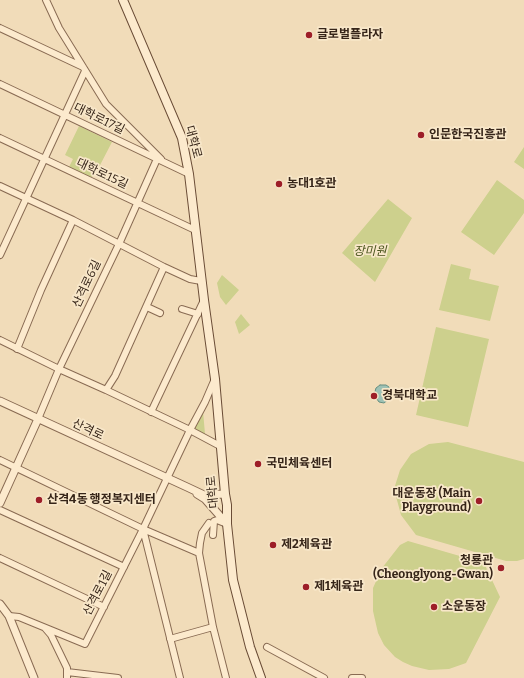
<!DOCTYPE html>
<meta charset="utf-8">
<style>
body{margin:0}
canvas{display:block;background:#f1dcb9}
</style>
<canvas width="524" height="678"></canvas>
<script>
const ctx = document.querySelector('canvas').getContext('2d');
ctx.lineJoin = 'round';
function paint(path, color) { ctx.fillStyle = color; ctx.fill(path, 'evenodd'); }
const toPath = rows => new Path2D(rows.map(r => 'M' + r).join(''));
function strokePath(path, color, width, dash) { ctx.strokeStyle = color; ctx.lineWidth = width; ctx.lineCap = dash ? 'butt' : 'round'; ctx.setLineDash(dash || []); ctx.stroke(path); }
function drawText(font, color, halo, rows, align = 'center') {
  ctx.font = font + ' Bitter,"Noto Sans KR",serif'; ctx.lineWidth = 3.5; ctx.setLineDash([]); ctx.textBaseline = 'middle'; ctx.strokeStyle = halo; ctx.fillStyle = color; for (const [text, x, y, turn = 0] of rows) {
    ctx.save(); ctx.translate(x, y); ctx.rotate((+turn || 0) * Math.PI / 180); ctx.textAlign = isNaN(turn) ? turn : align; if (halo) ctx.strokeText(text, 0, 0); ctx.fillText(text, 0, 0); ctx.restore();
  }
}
paint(toPath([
 [79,126,112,142,97,171,90,179,68,169,73,159,65,155],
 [524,147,524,169,514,162],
 [497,180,524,200,524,213,494,255,461,232],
 [388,199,412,218,375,282,342,253],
 [451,264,471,269,469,279,499,286,490,321,439,310],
 [222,275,239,290,226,305,220,297,217,283],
 [241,314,250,325,239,334,235,322],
 [436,327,489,339,468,427,416,415],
 [203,411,205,434,195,429,194,425],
 [448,442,524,462,524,559,517,561,506,561,416,535,401,515,394,489,400,470,411,454,429,444],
 [408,541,484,563,500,597,466,663,449,669,429,670,412,666,403,662,395,657,384,645,378,633,373,611,373,588,382,568,400,545]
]), '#cdd08d');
const water = toPath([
 [380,385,386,385,389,387,391,391,389,399,384,403,379,402,374,395,376,388,380,385]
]);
paint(water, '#9ec1b4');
strokePath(water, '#668f81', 1);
const minor = toPath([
 [46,0,59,28,106,104,161,159],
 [0,28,83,67],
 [0,84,189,174],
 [0,138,195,230],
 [0,186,73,220,164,267,190,279,201,281],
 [0,255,85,71],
 [147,307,160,313],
 [182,309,198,314],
 [0,340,59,369,106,390,190,430,220,446],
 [17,349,41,290,73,220],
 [106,390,115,376,164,267],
 [151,412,204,300],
 [38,419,59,369,119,244,157,159],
 [0,460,143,529,199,553,213,627,226,678],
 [0,510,124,567],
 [143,529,180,678],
 [213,535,214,521,217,520,227,524],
 [199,553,200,543,202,533,209,523],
 [0,558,104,607],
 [9,616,19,617,85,644,143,529,190,430,205,402,214,381],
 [45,628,51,635,67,668,67,678],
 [170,639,213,627],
 [267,647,324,678],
 [67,672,118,678],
 [352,678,362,678]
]);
const tertiary = toPath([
 [0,401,187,487,204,495,225,494],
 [197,494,205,499,227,524],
 [0,503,38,419],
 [0,604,9,616,34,678]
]);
const secondary = toPath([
 [123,0,182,138,189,174,204,300,215,379,225,494,227,505,227,524,233,580,250,647,261,678]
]);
strokePath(minor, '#896b53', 8);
strokePath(tertiary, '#896b53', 9);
strokePath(secondary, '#6a4c36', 10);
strokePath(minor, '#fceacd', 6);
strokePath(tertiary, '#fceacd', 7);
strokePath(secondary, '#fceacd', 8);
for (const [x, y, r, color] of [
 [309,35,4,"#9d1e28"],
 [421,135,4,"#9d1e28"],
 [279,184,4,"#9d1e28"],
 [374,396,4,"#9d1e28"],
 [258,464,4,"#9d1e28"],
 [39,500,4,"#9d1e28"],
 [479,501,4,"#9d1e28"],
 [273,545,4,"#9d1e28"],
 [501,568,4,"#9d1e28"],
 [306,587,4,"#9d1e28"],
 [434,607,4,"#9d1e28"]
]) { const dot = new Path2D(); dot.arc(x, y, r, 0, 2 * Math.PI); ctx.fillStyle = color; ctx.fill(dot); strokePath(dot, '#f8e7c9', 1.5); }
drawText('bold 12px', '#362519', '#f8e7c9', [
 ["글로벌플라자",317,35],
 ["인문한국진흥관",429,135],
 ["농대1호관",287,184],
 ["경북대학교",382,396],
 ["국민체육센터",266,464],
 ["대운동장 (Main",471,494,"right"],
 ["Playground)",471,508,"right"],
 ["산격4동 행정복지센터",47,500],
 ["제2체육관",281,545],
 ["청룡관",493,561,"right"],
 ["(Cheonglyong-Gwan)",493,575,"right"],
 ["제1체육관",314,587],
 ["소운동장",442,607]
], 'left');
drawText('12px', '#362519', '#f8e7c9', [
 ["대학로17길",99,119,26],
 ["대학로",193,142,75],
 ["대학로15길",102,174,25],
 ["산격로6길",87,284,-65],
 ["산격로",88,430,25],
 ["대학로",213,492,-96],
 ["산격로1길",98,593,-63]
]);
drawText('italic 12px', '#4b551e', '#f8e7c9', [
 ["장미원",370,252]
]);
</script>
